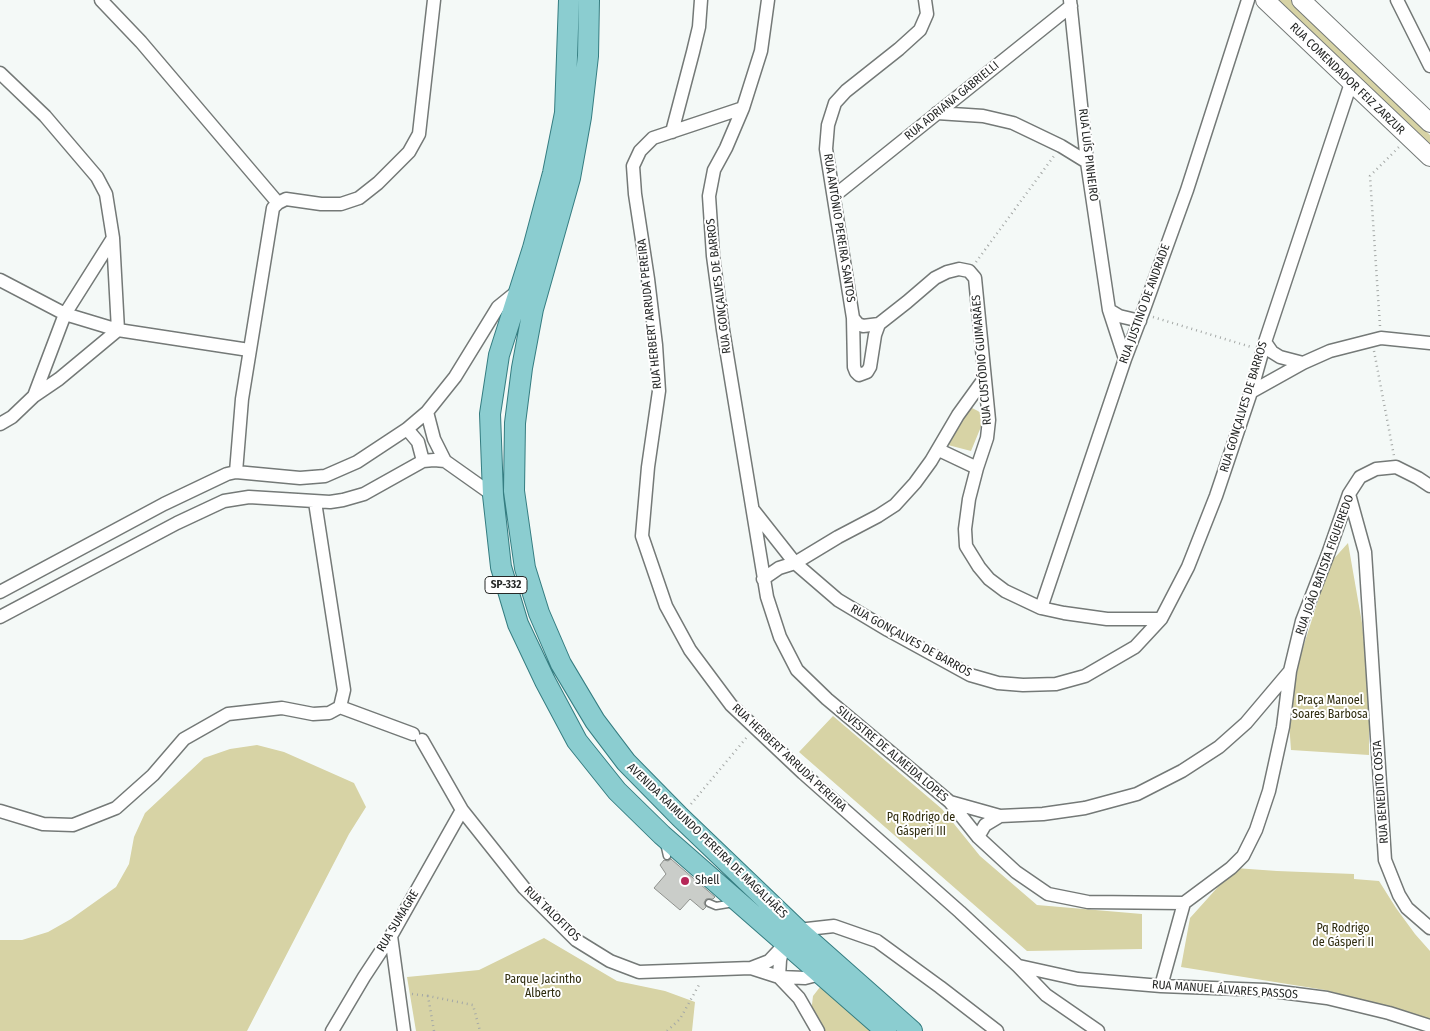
<!DOCTYPE html>
<meta charset="utf-8">
<style>
body{margin:0}
canvas{display:block;background:#f4f9f7}
</style>
<canvas width="1430" height="1031"></canvas>
<script>
const ctx = document.querySelector('canvas').getContext('2d');
ctx.lineJoin = 'round';
function paint(path, color) { ctx.fillStyle = color; ctx.fill(path, 'evenodd'); }
const toPath = rows => new Path2D(rows.map(r => 'M' + r).join(''));
function strokePath(path, color, width, dash) { ctx.strokeStyle = color; ctx.lineWidth = width; ctx.lineCap = dash ? 'butt' : 'round'; ctx.setLineDash(dash || []); ctx.stroke(path); }
function drawText(font, color, halo, rows, align = 'center') {
  ctx.font = font + ' "Fira Sans Condensed",sans-serif'; ctx.lineWidth = 4; ctx.setLineDash([]); ctx.textBaseline = 'middle'; ctx.strokeStyle = halo; ctx.fillStyle = color; for (const [text, x, y, turn = 0] of rows) {
    ctx.save(); ctx.translate(x, y); ctx.rotate((+turn || 0) * Math.PI / 180); ctx.textAlign = isNaN(turn) ? turn : align; if (halo) ctx.strokeText(text, 0, 0); ctx.fillText(text, 0, 0); ctx.restore();
  }
}
paint(toPath([
 [1278,0,1292,0,1430,135,1430,148],
 [968,406,978,411,985,417,971,451,948,445],
 [1348,543,1362,623,1369,692,1369,755,1291,750,1289,722,1299,660,1330,563],
 [833,716,942,809,980,856,1037,905,1142,914,1142,949,1027,951,799,752],
 [257,745,284,752,354,783,366,807,349,834,247,1031,0,1031,0,940,22,940,48,932,71,919,116,887,129,864,134,837,145,813,204,758,230,749],
 [1235,868,1277,871,1354,874,1354,879,1379,881,1396,908,1415,934,1430,951,1430,1021,1423,1017,1325,990,1181,967,1190,918],
 [544,938,617,981,665,991,695,1002,692,1031,416,1031,407,977,479,970],
 [831,979,885,1031,825,1031,811,1013,813,996,820,987]
]), '#d7d3a5');
const building = toPath([
 [671,859,715,897,713,899,706,899,704,903,706,907,703,910,690,899,680,910,654,888,666,874,660,865,664,860,668,861,671,859]
]);
paint(building, '#cacdc9');
strokePath(building, '#8f918d', 1);
const lane = toPath([
 [664,843,667,856],
 [709,903,716,906,734,903]
]);
const street = toPath([
 [101,0,141,42,278,203],
 [768,0,761,51,743,108,726,148,714,170,709,196,713,256,723,330,767,597,780,637,797,670,827,699,950,802,978,837,1016,872,1048,894,1088,902,1184,903,1231,868,1243,856,1256,830,1269,791,1283,727,1290,671,1302,621,1328,554,1349,494,1360,477,1376,469,1396,467,1418,478,1430,486],
 [925,0,927,14,920,30,899,49,846,91,835,103,828,125,826,149,853,318,858,324,863,326,879,324,907,302,935,278,947,272,959,269,969,271,975,278,989,420,987,438,977,468,969,499,965,529,966,546,979,567,989,579,1005,591,1041,608,1064,613,1107,619,1161,619],
 [1070,0,1087,162,1109,310,1125,359],
 [1397,0,1430,66],
 [0,73,45,116,97,177,106,194,113,238,118,330,59,379,34,396],
 [743,108,653,138,640,151,633,166,635,194,648,279,656,345,659,391,648,467,642,536,666,606,690,650,731,705,803,773,960,912,1018,966,1046,995,1098,1031],
 [937,113,983,116,1013,123,1061,146,1087,162],
 [672,132,693,52,699,27,701,0],
 [834,196,1071,6],
 [0,280,65,314,118,330,249,350],
 [1109,310,1119,316,1140,321],
 [853,318,854,367,856,372,859,375,867,372,870,367,875,335,879,324],
 [1265,342,1272,352,1280,357,1303,363],
 [1251,392,1303,363,1330,351,1381,338,1430,343],
 [427,412,434,439,445,461],
 [0,424,12,417,34,396,65,314,113,238],
 [407,429,418,442,423,461],
 [939,450,977,468],
 [236,472,242,399,273,208,278,203,286,199,321,204,341,204,359,198,378,183,409,152,419,134,434,0],
 [1349,494,1365,552,1385,860,1399,895,1407,908,1430,928],
 [754,511,795,563,838,600,888,630,970,675,998,683,1023,685,1056,684,1085,676,1135,647,1161,619,1188,567,1216,496,1251,392,1265,342,1351,83],
 [763,579,779,568,795,563,838,537,878,516,895,505,915,483,931,461,958,415,984,379],
 [0,592,164,504,227,474,236,472,300,478,325,476,357,462,407,429,427,412,455,377,498,307,519,290],
 [1041,608,1125,359,1144,309,1187,190,1248,0],
 [0,617,177,523,224,501,249,497,330,502,343,500,364,494,423,461,434,460,445,461,493,495],
 [340,707,413,734],
 [422,740,462,810,524,888,576,940,610,961,639,972,751,968,769,961,798,930,834,926,877,941,940,987,997,1031],
 [950,802,1000,816,1043,814,1085,808,1137,794,1182,771,1219,747,1246,723,1290,671],
 [0,811,43,824,73,825,116,808,153,775,184,739,228,714,282,708,313,714,329,713,340,707,344,690,315,502],
 [978,837,985,825,1000,816],
 [391,936,404,1031],
 [783,948,780,960,779,977,805,978,820,974],
 [1019,966,1078,979,1161,986,1265,990,1327,998,1389,1013,1430,1026],
 [751,968,779,977,799,998,818,1031],
 [1161,986,1184,903],
 [332,1031,364,977,391,936,462,810]
]);
const secondary = toPath([
 [1265,0,1430,157],
 [1301,0,1430,123]
]);
const primary = toPath([
 [569,0,565,113,553,173,533,248,499,355,490,414,493,495,501,567,518,624,545,681,577,741,617,791,662,835,886,1031],
 [589,0,588,56,581,117,570,178,533,309,522,368,515,423,514,491,525,568,539,613,561,664,595,721,626,762,680,817,798,930,912,1031]
]);
strokePath(lane, '#747977', 9);
strokePath(street, '#747977', 15);
strokePath(secondary, '#747977', 20);
strokePath(primary, '#357d81', 22);
strokePath(toPath([
 [976,262,1054,156],
 [1153,317,1251,347],
 [1380,326,1370,176,1399,147],
 [1374,351,1394,456],
 [691,804,747,737],
 [412,994,428,996],
 [434,1031,428,996,473,1005,480,1031],
 [667,1031,680,1019,700,983]
]), '#a4a8a6', 2.5, [1, 4]);
strokePath(lane, '#fff', 6);
strokePath(street, '#fff', 12);
strokePath(secondary, '#fff', 18);
strokePath(primary, '#8bcdd0', 20);
for (const [x, y, r, color] of [
 [685,881,5,"#b62758"]
]) { const dot = new Path2D(); dot.arc(x, y, r, 0, 2 * Math.PI); ctx.fillStyle = color; ctx.fill(dot); strokePath(dot, '#fff', 2); }
for (const [x, y, w] of [
 [506,585,42]
]) { const box = new Path2D(); box.roundRect(x - w / 2, y - 8.5, w, 17, 4); ctx.fillStyle = '#fff'; ctx.fill(box); strokePath(box, '#262827', 1); }
drawText('bold 11px', '#262827', null, [
 ["SP-332",506,585]
]);
drawText('12px', '#262827', '#fff', [
 ["RUA COMENDADOR FEIZ ZARZUR",1347,79,44],
 ["RUA ADRIANA GABRIELLI",952,101,-39],
 ["RUA LUÍS PINHEIRO",1088,155,83],
 ["RUA ANTÔNIO PEREIRA SANTOS",839,228,81],
 ["RUA GONÇALVES DE BARROS",719,286,-97],
 ["RUA JUSTINO DE ANDRADE",1145,304,-70],
 ["RUA HERBERT ARRUDA PEREIRA",650,314,-96],
 ["RUA CUSTÓDIO GUIMARÃES",982,360,-95],
 ["RUA GONÇALVES DE BARROS",1244,407,-73],
 ["RUA JOÃO BATISTA FIGUEIREDO",1325,565,-70],
 ["RUA GONÇALVES DE BARROS",911,641,29],
 ["SILVESTRE DE ALMEIDA LOPES",892,754,40],
 ["RUA HERBERT ARRUDA PEREIRA",789,758,43],
 ["RUA BENEDITO COSTA",1381,792,-94],
 ["AVENIDA RAIMUNDO PEREIRA DE MAGALHÃES",707,841,44],
 ["RUA TALOFITOS",552,914,44],
 ["RUA SUMAGRE",398,921,-59],
 ["RUA MANUEL ÁLVARES PASSOS",1225,990,4]
]);
drawText('12px', '#2d2a0c', '#fff', [
 ["Praça Manoel",1330,701],
 ["Soares Barbosa",1330,715],
 ["Pq Rodrigo de",921,818],
 ["Gásperi III",921,832],
 ["Pq Rodrigo",1343,929],
 ["de Gásperi II",1343,943],
 ["Parque Jacintho",543,980],
 ["Alberto",543,994]
]);
drawText('12px', '#262827', '#fff', [
 ["Shell",695,881]
], 'left');
</script>
